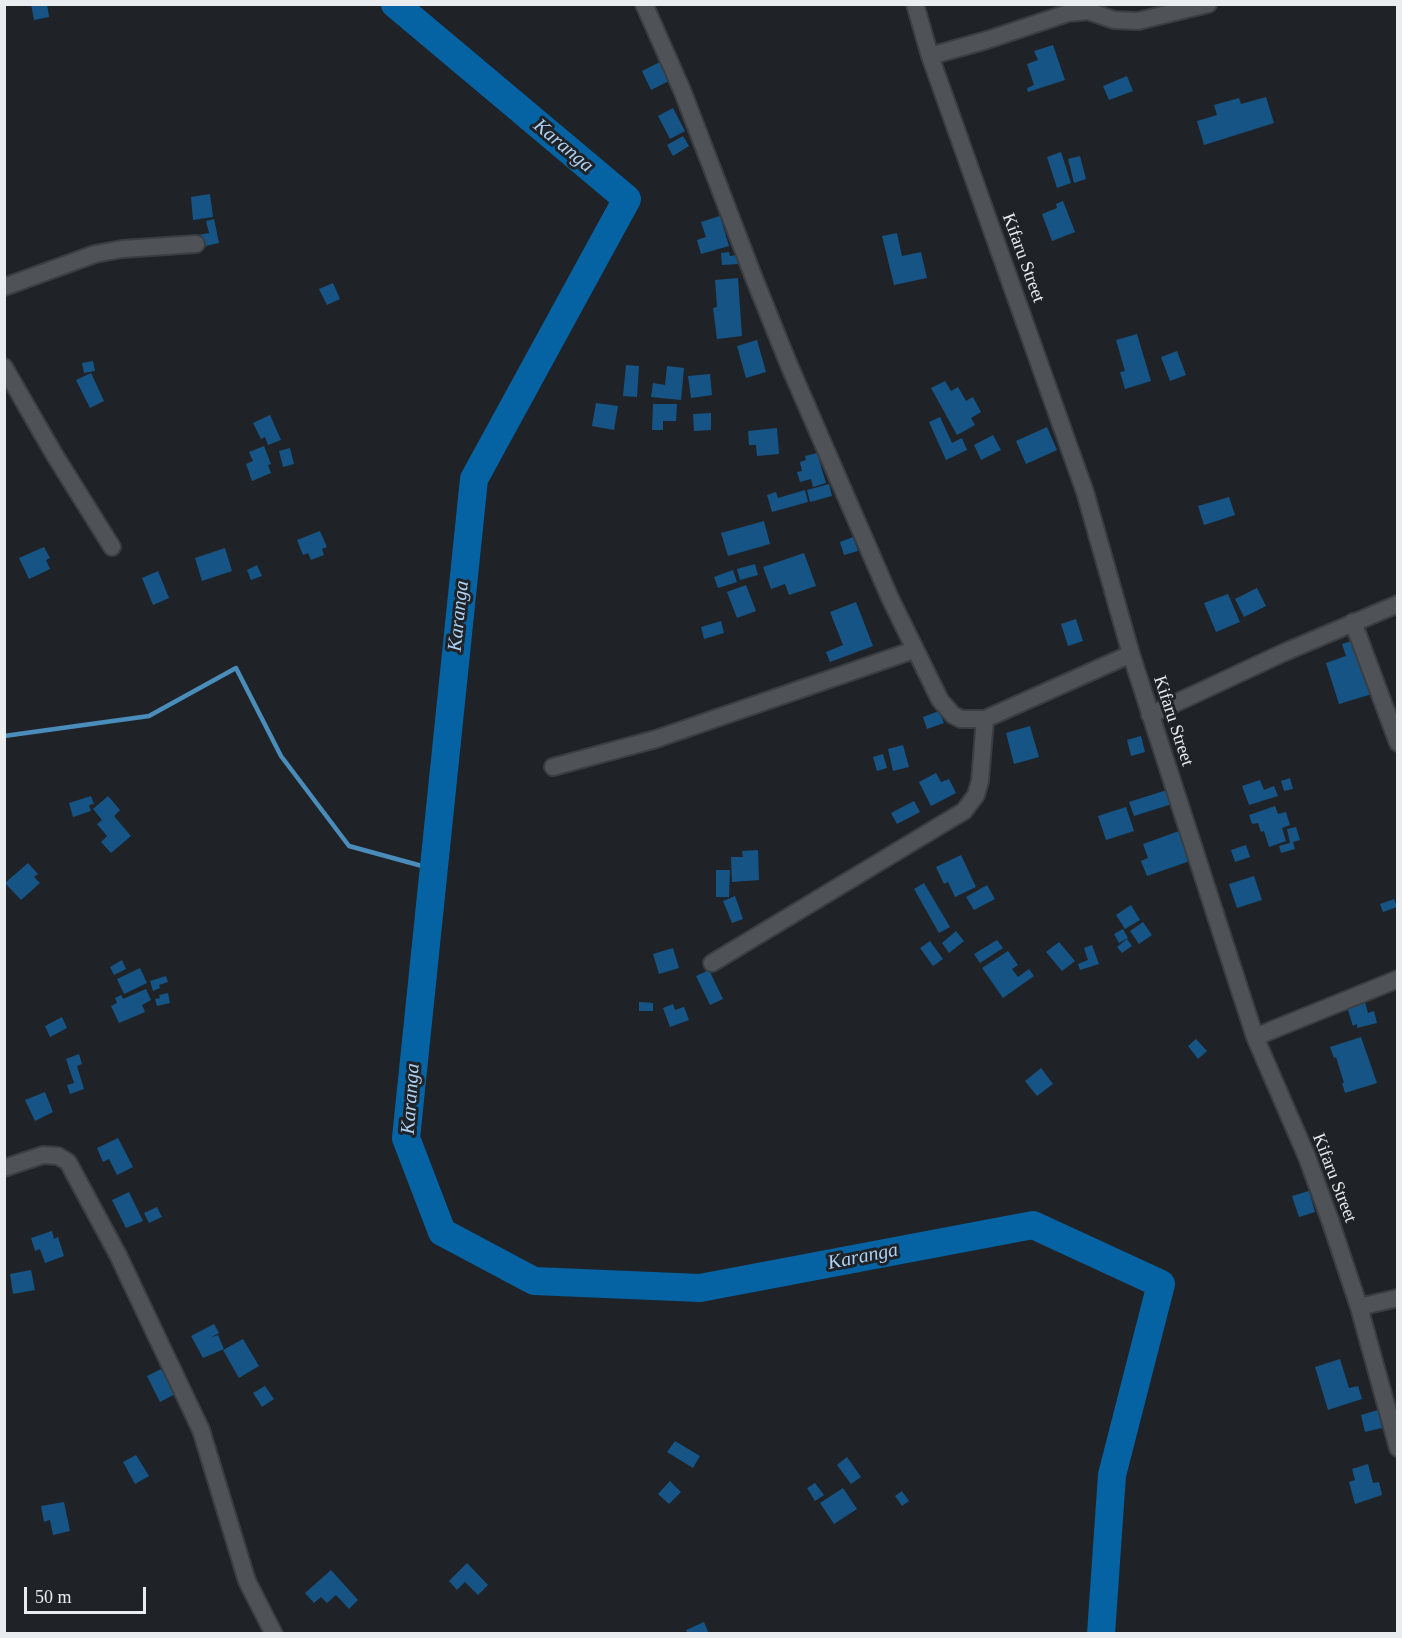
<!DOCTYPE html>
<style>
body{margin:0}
#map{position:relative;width:1402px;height:1638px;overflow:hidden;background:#1f2327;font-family:Georgia,serif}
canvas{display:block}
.frame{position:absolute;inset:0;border:6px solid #eaedef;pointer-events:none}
.scale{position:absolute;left:24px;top:1587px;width:122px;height:27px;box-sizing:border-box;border:3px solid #eaedef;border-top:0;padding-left:8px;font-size:18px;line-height:21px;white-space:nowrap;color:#eaedef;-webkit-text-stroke:4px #1f2327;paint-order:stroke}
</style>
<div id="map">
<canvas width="1402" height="1638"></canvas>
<div class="frame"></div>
<div class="scale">50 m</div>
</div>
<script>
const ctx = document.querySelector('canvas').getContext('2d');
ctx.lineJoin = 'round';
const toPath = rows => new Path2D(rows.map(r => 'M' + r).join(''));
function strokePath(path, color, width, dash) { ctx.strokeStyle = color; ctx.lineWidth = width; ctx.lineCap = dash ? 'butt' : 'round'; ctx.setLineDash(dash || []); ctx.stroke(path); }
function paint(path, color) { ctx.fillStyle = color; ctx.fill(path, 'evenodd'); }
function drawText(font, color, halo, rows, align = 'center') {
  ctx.font = font + ' Georgia,serif'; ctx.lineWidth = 6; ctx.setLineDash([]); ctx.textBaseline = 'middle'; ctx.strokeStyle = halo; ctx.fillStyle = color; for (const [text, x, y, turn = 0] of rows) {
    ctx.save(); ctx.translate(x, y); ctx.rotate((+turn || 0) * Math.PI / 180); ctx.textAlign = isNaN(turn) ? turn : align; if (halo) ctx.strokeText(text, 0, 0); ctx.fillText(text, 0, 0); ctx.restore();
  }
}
strokePath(toPath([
 [4,736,149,716,236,668,281,756,349,846,433,869]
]), '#4a8cba', 4.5);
strokePath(toPath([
 [395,4,627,199,474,479,406,1138,442,1232,534,1281,700,1288,1033,1225,1161,1284,1112,1475,1101,1634]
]), '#0563a3', 28);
paint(toPath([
 [31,4,47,4,49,17,34,20],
 [1053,45,1065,80,1028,92,1027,88,1034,85,1027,64,1038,60,1034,51],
 [664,60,673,79,651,90,642,71],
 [1127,76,1133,91,1109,100,1103,86],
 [1266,97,1274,123,1204,145,1197,121,1217,115,1214,105,1239,98,1241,104],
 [673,108,685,131,670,139,658,116],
 [683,136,689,146,673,156,667,145],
 [1061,152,1071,183,1057,188,1047,157],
 [1080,156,1086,179,1074,183,1068,159],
 [210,194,213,217,193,220,191,197],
 [1063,201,1075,232,1052,241,1042,214,1057,208,1056,204],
 [720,216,729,246,701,254,697,240,706,237,701,222],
 [214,219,219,243,201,247,198,235,209,233,206,221],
 [897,233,902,256,921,252,927,278,894,285,882,236],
 [729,252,730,256,737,255,738,264,722,265,721,253],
 [738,278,742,336,717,339,713,308,717,307,715,280],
 [333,283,340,299,327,305,319,289],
 [1137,334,1151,381,1125,389,1120,372,1125,371,1116,340],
 [757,340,766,372,746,378,737,346],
 [1177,351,1186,375,1170,381,1161,357],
 [93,361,95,371,84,373,82,363],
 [626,365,639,366,637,397,623,396],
 [667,366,684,368,681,400,651,397,653,383,665,385],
 [91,373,104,401,90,408,76,380],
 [710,374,712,395,691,398,688,376],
 [945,381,951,391,958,387,966,401,973,397,981,412,971,418,975,425,957,435,931,388],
 [596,403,618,406,614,430,592,426],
 [653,404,677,404,676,421,663,421,663,430,652,430],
 [711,413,711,430,694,431,693,414],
 [270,415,281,440,268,445,265,437,261,439,253,423],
 [940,417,952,443,962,438,967,450,946,460,929,422],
 [1047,427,1057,450,1026,464,1016,441],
 [777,428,779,454,757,456,756,445,749,445,748,431],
 [993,435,1001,450,981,460,974,445],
 [264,446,271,464,268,465,271,473,252,481,246,464,253,461,249,452],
 [290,448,294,464,283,467,279,451],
 [817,453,826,483,813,487,811,479,800,482,797,472,802,471,800,462,806,460,805,456],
 [829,484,832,496,810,502,807,490],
 [805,490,808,502,772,512,767,495,776,492,778,498],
 [1229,497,1235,515,1204,525,1198,506],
 [764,521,770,544,728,556,721,533],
 [320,531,327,547,322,549,324,555,311,560,308,553,303,555,297,540],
 [853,537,858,551,844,555,840,542],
 [44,547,50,558,46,560,50,569,29,579,19,558],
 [225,548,232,571,202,581,195,558],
 [804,553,816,586,789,595,785,584,771,589,763,567],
 [755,564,758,575,740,580,737,569],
 [257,565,262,576,251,580,247,570],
 [733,570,737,582,718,588,714,577],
 [158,571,169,598,153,605,142,578],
 [746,585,756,611,737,618,727,592],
 [1257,588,1266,606,1244,617,1235,599],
 [1228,594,1240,622,1216,632,1204,603],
 [856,602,873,646,830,662,826,652,843,645,830,612],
 [1076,619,1083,641,1068,646,1061,624],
 [721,621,724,633,704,639,701,627],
 [1355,640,1372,694,1339,704,1326,663,1346,656,1342,644],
 [939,711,944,723,927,729,923,717],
 [1030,726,1039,757,1014,764,1006,733],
 [1141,736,1145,752,1131,756,1127,740],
 [903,745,909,767,893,771,888,749],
 [883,754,887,768,877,771,873,757],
 [936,773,941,782,949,779,956,793,931,806,919,782],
 [1290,778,1293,789,1284,791,1281,781],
 [1260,780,1264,790,1274,786,1278,796,1249,805,1242,786],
 [1167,790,1172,804,1134,816,1129,802],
 [91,796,94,804,89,805,91,811,73,817,69,803],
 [108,796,120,810,114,816,131,836,111,853,101,842,107,836,97,824,102,820,93,809],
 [914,801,920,812,897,824,891,813],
 [1275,806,1278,814,1286,812,1290,825,1282,828,1286,841,1269,847,1264,831,1261,832,1258,823,1252,824,1249,815],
 [1126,807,1134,831,1106,840,1098,816],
 [1296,827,1300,840,1293,842,1295,849,1281,853,1279,846,1290,843,1287,829],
 [1179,831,1190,861,1147,876,1141,861,1148,858,1143,844],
 [1246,845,1250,857,1235,862,1231,850],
 [758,850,759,880,732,882,731,857,743,857,742,851],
 [961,855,976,887,955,897,948,882,944,884,936,867],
 [28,863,38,874,34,877,40,883,21,900,5,883],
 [716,870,730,870,729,897,716,897],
 [1254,876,1262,900,1237,908,1229,884],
 [924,883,950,927,939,933,914,889],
 [987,885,995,899,974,910,966,897],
 [735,896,743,919,732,923,723,901],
 [1394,899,1397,907,1383,912,1380,904],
 [1131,905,1140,920,1125,929,1116,915],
 [1143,922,1152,935,1139,944,1130,931],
 [1123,929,1128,938,1119,943,1114,934],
 [956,931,964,941,949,953,942,943],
 [1127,939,1132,946,1122,953,1117,947],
 [997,940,1003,948,980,963,974,954],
 [930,941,943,959,933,966,920,948],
 [1059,942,1075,961,1062,971,1046,952],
 [1092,945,1099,964,1080,970,1078,964,1088,960,1084,948],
 [673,948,679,968,659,974,653,954],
 [1008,951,1018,965,1012,969,1018,977,1029,969,1034,976,1003,998,982,968],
 [122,960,126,969,114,975,110,967],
 [140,968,147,983,124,994,117,979],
 [709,970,723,999,710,1005,696,976],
 [166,976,168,982,159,985,160,988,153,991,150,981],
 [146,989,151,1000,142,1005,145,1012,119,1023,111,1006,117,1003,115,998,121,995,123,999],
 [168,993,170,1003,157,1006,155,999,160,998,159,995],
 [639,1002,653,1003,653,1011,639,1011],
 [1365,1002,1368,1013,1374,1011,1377,1023,1357,1028,1357,1024,1353,1026,1347,1007],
 [673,1004,675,1010,684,1007,689,1020,670,1027,663,1008],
 [62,1017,67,1028,50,1037,45,1026],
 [1361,1037,1377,1083,1345,1093,1342,1083,1344,1083,1336,1057,1334,1058,1330,1047],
 [1196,1039,1207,1051,1198,1059,1188,1046],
 [79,1054,82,1064,77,1066,84,1089,70,1094,67,1085,74,1083,66,1059],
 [1041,1068,1053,1084,1037,1096,1025,1081],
 [45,1092,53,1112,35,1121,25,1100],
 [118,1138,133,1167,117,1175,109,1159,103,1162,97,1148],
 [1309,1191,1315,1212,1299,1217,1292,1196],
 [129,1192,143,1221,126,1228,112,1200],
 [157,1207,162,1217,149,1223,144,1213],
 [52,1231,54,1239,58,1237,64,1256,45,1263,40,1249,35,1251,31,1238],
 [31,1270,35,1290,13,1294,10,1274],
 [214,1324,219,1333,210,1338,218,1335,224,1349,203,1358,191,1336],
 [243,1339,259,1366,239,1378,223,1350],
 [1340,1359,1349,1388,1358,1386,1362,1399,1328,1410,1315,1367],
 [161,1369,165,1376,172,1373,181,1391,160,1402,147,1376],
 [265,1386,274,1399,262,1407,253,1393],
 [1378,1410,1382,1428,1365,1432,1361,1415],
 [675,1441,700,1456,693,1468,667,1452],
 [136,1455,149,1476,135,1484,123,1462],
 [847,1457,861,1477,851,1484,837,1465],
 [1368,1464,1373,1483,1379,1482,1382,1495,1355,1504,1349,1482,1355,1480,1352,1469],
 [670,1481,681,1492,669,1504,658,1494],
 [815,1483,824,1495,815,1501,807,1488],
 [843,1488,857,1509,834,1524,820,1503],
 [902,1491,909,1501,902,1506,895,1496],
 [64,1502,70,1531,53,1535,50,1520,44,1522,41,1506],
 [467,1563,488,1585,478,1595,465,1582,457,1590,449,1581],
 [331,1570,358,1600,349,1609,336,1595,327,1603,321,1597,314,1603,305,1593],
 [704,1622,709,1634,688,1634,686,1630]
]), '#165485');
const minor = toPath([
 [644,4,682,90,754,278,789,365,890,598,940,700,953,715,961,719,985,719,1131,654],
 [915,4,930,56,1085,492,1131,654,1255,1037,1307,1157,1330,1220,1359,1307,1398,1448],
 [930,56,987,40,1068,13,1088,11,1114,20,1138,21,1208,4],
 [4,287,95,254,122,249,196,244],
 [4,367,54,454,112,547],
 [1353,622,1398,743],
 [1150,715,1285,652,1398,604],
 [553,767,656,739,914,650],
 [712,963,964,811,976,795,980,781,985,719],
 [1255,1037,1398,979],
 [4,1168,43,1155,58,1156,68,1162,118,1255,201,1430,247,1581,274,1634],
 [1359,1307,1398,1298]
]);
strokePath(minor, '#3a3e41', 20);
strokePath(minor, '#4f5358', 16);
drawText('18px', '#eaedef', '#1f2327', [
 ["Kifaru Street",1023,258,70],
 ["Kifaru Street",1173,721,72],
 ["Kifaru Street",1334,1178,69]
]);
drawText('italic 20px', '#aed2f5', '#1f2327', [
 ["Karanga",563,146,40],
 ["Karanga",459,616,-84],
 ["Karanga",411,1099,-86],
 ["Karanga",863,1257,-11]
]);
</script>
